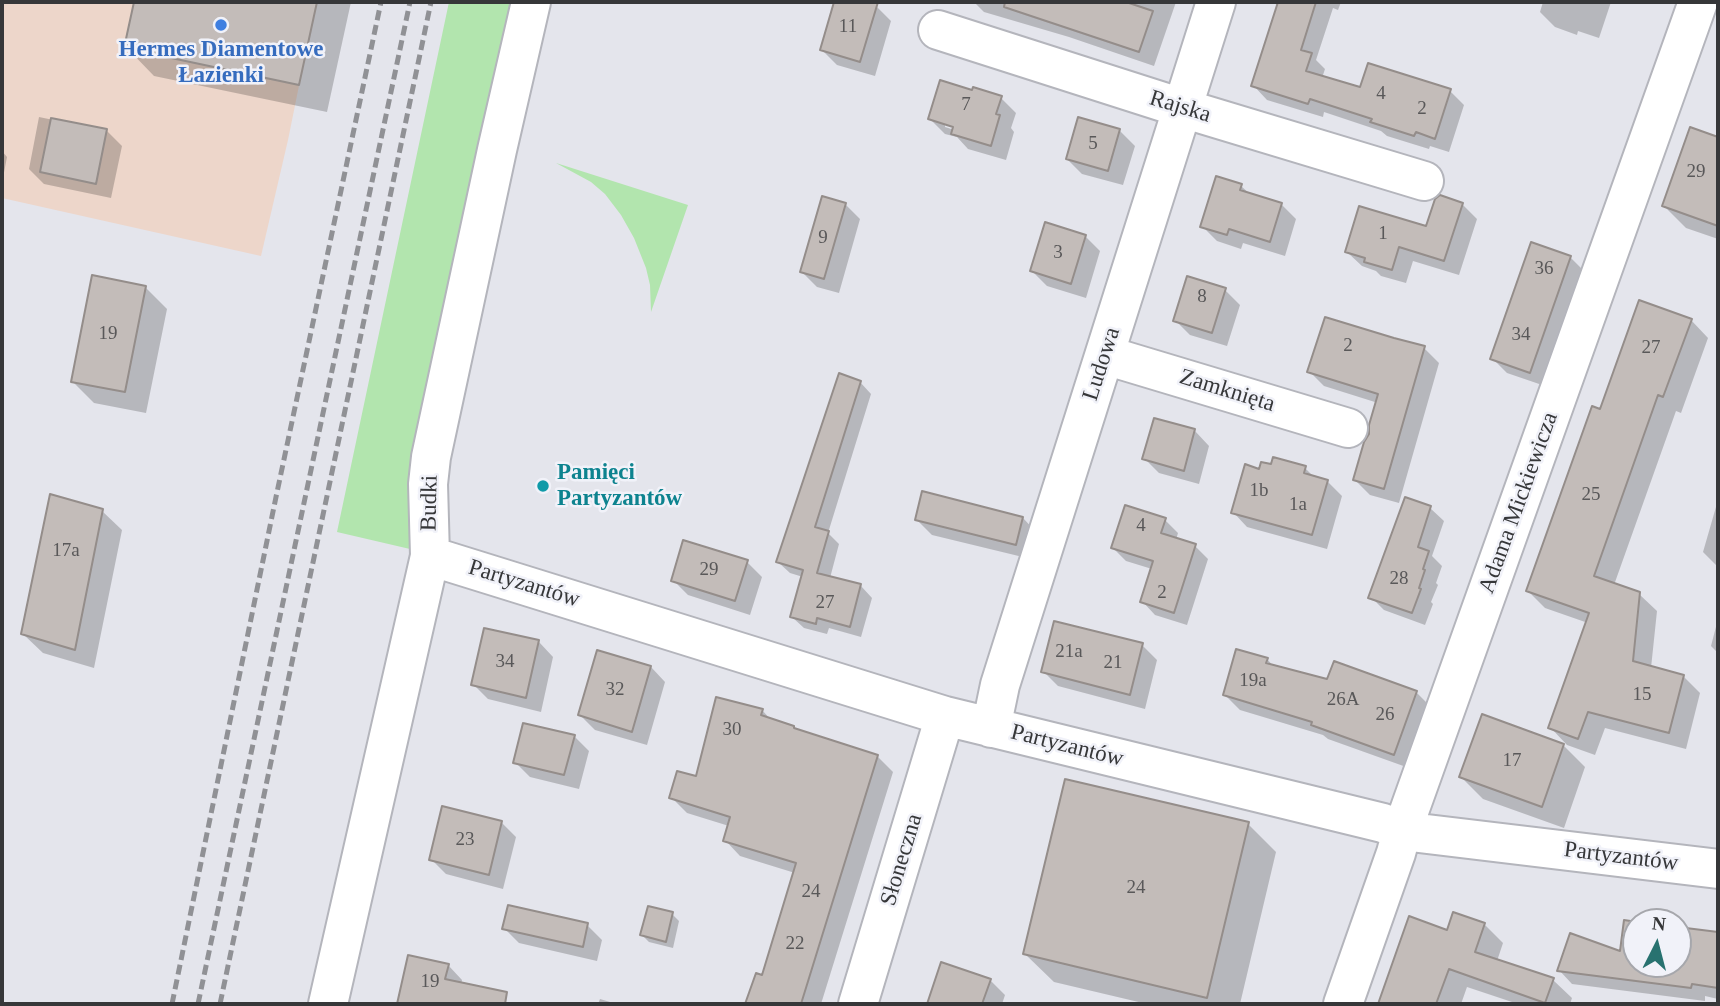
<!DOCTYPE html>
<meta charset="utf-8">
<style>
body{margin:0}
#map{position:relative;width:1720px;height:1006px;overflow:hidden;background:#e4e5ec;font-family:Georgia,serif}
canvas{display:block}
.frame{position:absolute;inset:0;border:4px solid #363739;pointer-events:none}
.north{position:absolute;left:1622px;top:908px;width:70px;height:70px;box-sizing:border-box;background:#f1f2f9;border:2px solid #a6a7ac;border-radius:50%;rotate:6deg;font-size:19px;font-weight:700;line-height:28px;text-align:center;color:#363739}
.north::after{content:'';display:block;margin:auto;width:24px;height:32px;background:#287270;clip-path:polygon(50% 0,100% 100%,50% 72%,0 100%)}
</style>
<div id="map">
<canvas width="1720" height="1006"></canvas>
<div class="frame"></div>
<div class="north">N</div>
</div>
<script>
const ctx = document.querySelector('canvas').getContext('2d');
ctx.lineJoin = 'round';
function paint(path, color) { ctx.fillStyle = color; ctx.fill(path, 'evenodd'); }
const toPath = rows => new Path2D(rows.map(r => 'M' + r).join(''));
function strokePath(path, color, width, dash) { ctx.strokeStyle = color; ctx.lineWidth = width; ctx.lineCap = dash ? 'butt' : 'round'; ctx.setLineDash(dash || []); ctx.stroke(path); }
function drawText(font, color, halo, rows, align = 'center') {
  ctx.font = font + ' Georgia,serif'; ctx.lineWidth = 5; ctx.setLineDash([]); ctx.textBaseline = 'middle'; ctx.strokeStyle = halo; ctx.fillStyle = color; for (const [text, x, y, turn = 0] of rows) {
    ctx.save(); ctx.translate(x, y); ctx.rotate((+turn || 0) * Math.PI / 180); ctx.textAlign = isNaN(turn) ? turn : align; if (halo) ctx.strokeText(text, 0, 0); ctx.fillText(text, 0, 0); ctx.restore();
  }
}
paint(toPath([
 [2,2,316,2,288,140,261,256,2,198]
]), '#edd6ca');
paint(toPath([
 [449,2,514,2,416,445,410,549,337,532],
 [556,163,688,205,651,312,650,285,646,268,634,238,621,215,605,194,591,182]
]), '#b2e5ae');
paint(toPath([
 [136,2,351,2,327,112,154,76,126,47],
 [836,2,862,2,876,6,891,21,875,76,837,65,822,50],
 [974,2,1176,2,1154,66,1069,37,984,12],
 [1273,2,1341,2,1338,10,1333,8,1316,60,1325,69,1322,78,1361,89,1450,91,1464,105,1449,152,1430,146,1429,149,1387,136,1381,131,1324,112,1323,117,1267,100,1253,85,1278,6],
 [1543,2,1611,2,1599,38,1578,31,1577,35,1555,27,1540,12],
 [973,92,1001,98,1016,113,1011,128,1014,132,1006,160,968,149,957,137,945,134,930,119],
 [945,123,962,128,961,132,945,127],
 [39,117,107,131,122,146,111,198,44,184,29,169],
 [1079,119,1120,131,1135,146,1123,185,1082,174,1067,159],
 [1691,129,1718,139,1718,239,1686,228,1664,206],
 [2,151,7,157,2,183],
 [1241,186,1251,195,1281,204,1296,219,1285,256,1243,243,1241,249,1217,241,1202,226],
 [845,204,860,219,839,293,817,287,802,272],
 [1462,204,1477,219,1459,275,1413,261,1406,283,1381,276,1376,271,1362,266,1347,252,1427,228],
 [1085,236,1100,251,1086,298,1047,286,1032,271],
 [1570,257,1585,272,1545,386,1507,373,1492,358],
 [145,287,167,309,146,413,94,403,72,381],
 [1225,290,1240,305,1227,346,1190,335,1175,320],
 [1691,320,1708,338,1681,413,1676,411,1614,585,1639,594,1657,611,1651,668,1683,676,1700,693,1686,749,1605,728,1595,755,1567,745,1550,727,1588,623,1545,608,1528,591,1601,411],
 [1424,348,1439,363,1399,503,1370,495,1355,480,1371,434,1378,403,1324,386,1309,371],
 [860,382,871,394,828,533,839,544,830,578,861,586,872,598,861,637,829,628,827,634,804,628,792,617,803,577,790,573,778,562],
 [1195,431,1209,446,1199,484,1159,473,1144,458],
 [1305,468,1315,478,1327,481,1342,496,1327,549,1247,527,1233,512,1261,471],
 [1718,500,1718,567,1703,552],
 [1430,508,1444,521,1432,556,1442,566,1436,583,1438,585,1431,602,1433,604,1425,625,1384,610,1371,597],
 [102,511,122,530,94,668,43,653,23,634],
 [1023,518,1037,533,1031,559,932,535,917,520],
 [1165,520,1178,533,1176,540,1195,546,1208,559,1187,625,1155,615,1142,601,1152,569,1126,561,1113,548],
 [747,562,762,577,750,615,688,595,673,580],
 [1718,619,1718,653,1711,646],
 [539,642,553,657,541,712,488,699,473,684],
 [1142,645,1157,660,1145,709,1058,686,1043,671],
 [1267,659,1274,667,1328,681,1416,692,1431,707,1409,768,1328,739,1323,735,1240,710,1225,695],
 [651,667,665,682,647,745,595,730,580,715],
 [762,710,772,721,793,727,797,731,877,756,893,772,821,1004,747,1004,757,976,763,978,795,873,740,856,725,840,729,826,687,813,671,797,697,778],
 [574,736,589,751,579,789,530,777,515,762],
 [1563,745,1585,767,1564,828,1483,799,1461,777],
 [501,822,516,837,503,889,446,874,431,859],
 [1248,824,1276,852,1240,1004,1147,1004,1054,982,1025,954],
 [672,914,679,921,673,948,649,942,642,935],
 [1410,919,1448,932,1484,924,1503,943,1497,961,1553,980,1572,998,1570,1004,1518,1004,1467,987,1461,1004,1380,1004],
 [1636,924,1636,964,1678,964,1678,929,1718,934,1718,999,1705,996,1705,1001,1572,984,1559,970,1622,953],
 [587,925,602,940,597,961,519,943,504,928],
 [410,957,448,965,462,980,461,985,484,1001,484,1004,398,1004],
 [942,965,990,980,1005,995,1002,1004,929,1004],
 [600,999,617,1004,598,1004]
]), '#0003');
const building = toPath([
 [134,2,317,2,299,85,124,48,134,2],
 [834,2,878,2,860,62,820,50,834,2],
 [1005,2,1126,2,1153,11,1139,52,1004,7,1005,2],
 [1278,2,1316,2,1301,50,1312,53,1306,71,1360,87,1368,63,1451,89,1435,139,1416,132,1414,136,1370,122,1372,119,1310,99,1308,104,1251,86,1278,2],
 [940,80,972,90,973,87,1002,96,996,114,1000,115,991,146,951,134,953,127,928,119,940,80],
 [1078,117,1120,129,1108,171,1066,159,1078,117],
 [51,118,107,129,96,184,40,172,51,118],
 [1690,127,1718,137,1718,226,1662,206,1690,127],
 [1216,176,1242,184,1240,190,1282,203,1270,242,1229,229,1227,235,1200,227,1216,176],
 [1440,195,1463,203,1444,261,1399,247,1392,270,1364,262,1365,258,1345,252,1359,206,1426,226,1435,199,1440,195],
 [822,196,846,203,824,279,800,272,822,196],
 [1045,222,1086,235,1071,284,1030,271,1045,222],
 [1531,242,1571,256,1530,373,1490,359,1531,242],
 [92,275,146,286,125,392,71,382,92,275],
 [1187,276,1226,288,1212,333,1173,321,1187,276],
 [1639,300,1692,319,1663,397,1658,395,1594,576,1640,592,1633,661,1684,675,1669,733,1588,712,1578,739,1548,728,1589,613,1526,591,1592,406,1600,409,1639,300],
 [1325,317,1394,338,1425,346,1384,489,1353,480,1364,442,1369,434,1369,425,1378,394,1307,372,1325,317],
 [839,373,861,381,815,527,829,531,817,573,861,584,850,627,817,618,816,624,790,617,803,570,776,562,839,373],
 [1154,418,1195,429,1184,471,1142,459,1154,418],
 [1273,457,1306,466,1304,473,1328,480,1312,535,1231,513,1245,464,1259,469,1261,462,1271,464,1273,457],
 [922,491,1023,517,1016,545,915,520,922,491],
 [50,494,103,509,75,650,21,634,50,494],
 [1405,497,1431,506,1418,547,1429,551,1423,569,1425,570,1419,588,1421,589,1412,613,1368,598,1405,497],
 [1125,505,1166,518,1161,533,1196,544,1174,613,1140,602,1153,561,1111,548,1125,505],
 [683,540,748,560,735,601,671,581,683,540],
 [1054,621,1143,643,1130,695,1041,672,1054,621],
 [484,628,539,640,526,698,471,685,484,628],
 [1236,649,1268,658,1266,663,1327,679,1334,661,1417,691,1394,755,1311,725,1312,722,1223,695,1236,649],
 [597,650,651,666,632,732,578,715,597,650],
 [716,697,763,709,761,715,794,726,794,728,878,755,801,1004,745,1004,756,973,762,975,796,863,723,841,730,817,669,798,677,771,696,776,716,697],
 [1482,714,1564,744,1542,807,1459,777,1482,714],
 [523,723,575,735,564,775,513,763,523,723],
 [1065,779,1249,822,1207,998,1023,954,1065,779],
 [442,806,502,821,489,875,429,860,442,806],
 [508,905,588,923,583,947,502,929,508,905],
 [648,906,673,912,666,942,640,935,648,906],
 [1453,912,1485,923,1475,952,1554,978,1545,1003,1449,969,1436,1004,1378,1004,1409,916,1447,930,1453,912],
 [1624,920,1637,922,1636,922,1636,964,1678,964,1678,927,1718,932,1718,988,1692,984,1691,988,1557,971,1570,933,1620,951,1624,920],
 [408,955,449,964,445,979,507,992,505,1004,397,1004,408,955],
 [941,962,991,979,982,1004,927,1004,941,962]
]);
paint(building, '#c3bcb9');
strokePath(building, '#948d8a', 2);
const street = toPath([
 [938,30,1182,108,1424,181],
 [1105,355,1348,428],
 [430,556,945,716,1383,823,1402,831,1718,869],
 [991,728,1000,685,1216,2],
 [328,1004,430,556,428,484,431,457,497,150,531,2],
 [858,1004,945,716],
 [1343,1004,1396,853,1402,831,1698,2]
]);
strokePath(street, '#b4b5bc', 42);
strokePath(street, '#fff', 38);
strokePath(toPath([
 [172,1004,276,497,381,2],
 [198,1004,410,2],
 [220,1004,431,2]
]), '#909195', 5, [10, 5]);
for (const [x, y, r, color] of [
 [221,25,7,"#3f7fe0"],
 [543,486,7,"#0f9aa8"]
]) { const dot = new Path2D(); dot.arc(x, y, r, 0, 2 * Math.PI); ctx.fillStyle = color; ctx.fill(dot); strokePath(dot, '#f1f2f9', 2.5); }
drawText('19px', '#595859', null, [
 ["11",848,27],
 ["4",1381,94],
 ["7",966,105],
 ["2",1422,109],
 ["5",1093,144],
 ["29",1696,172],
 ["1",1383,234],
 ["9",823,238],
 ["3",1058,253],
 ["36",1544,269],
 ["8",1202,297],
 ["19",108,334],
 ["34",1521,335],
 ["2",1348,346],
 ["27",1651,348],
 ["1b",1259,491],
 ["25",1591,495],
 ["1a",1298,505],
 ["4",1141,526],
 ["17a",66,551],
 ["29",709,570],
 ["28",1399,579],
 ["2",1162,593],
 ["27",825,603],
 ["21a",1069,652],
 ["34",505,662],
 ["21",1113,663],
 ["19a",1253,681],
 ["32",615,690],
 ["15",1642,695],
 ["26A",1343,700],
 ["26",1385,715],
 ["30",732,730],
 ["17",1512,761],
 ["23",465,840],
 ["24",1136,888],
 ["24",811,892],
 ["22",795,944],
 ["19",430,982]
]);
drawText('bold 23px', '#366cbe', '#f1f2f9', [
 ["Hermes Diamentowe",221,50],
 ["Łazienki",221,76]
]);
drawText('23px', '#363739', '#f1f2f9', [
 ["Rajska",1180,107,17],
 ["Ludowa",1102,364,-72],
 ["Zamknięta",1227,391,17],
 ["Budki",430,503,-89],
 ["Adama Mickiewicza",1519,503,-70],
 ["Partyzantów",524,584,17],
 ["Partyzantów",1067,746,14],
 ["Partyzantów",1621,857,7],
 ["Słoneczna",902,860,-73]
]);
drawText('bold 23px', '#0d838f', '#f1f2f9', [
 ["Pamięci",557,473],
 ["Partyzantów",557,499]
], 'left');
</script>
